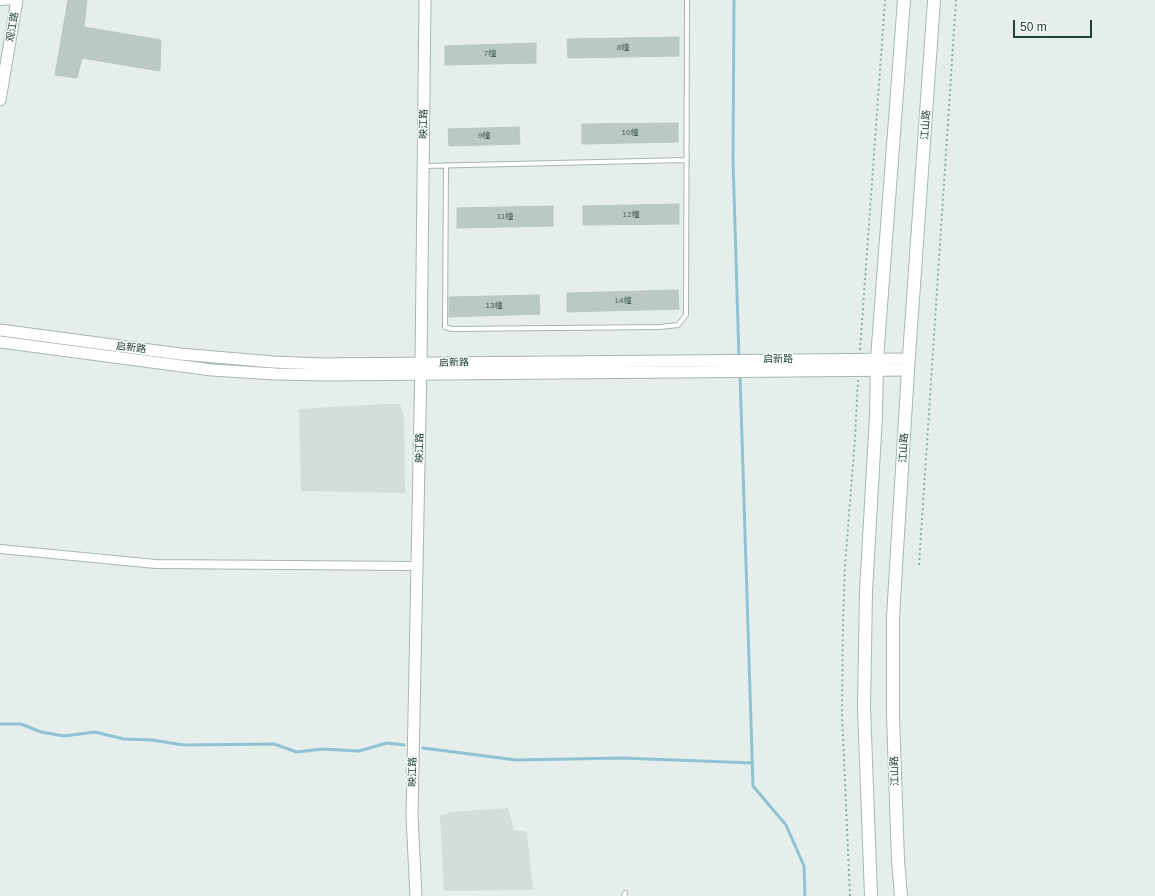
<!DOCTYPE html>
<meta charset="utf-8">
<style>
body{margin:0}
#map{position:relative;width:1155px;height:896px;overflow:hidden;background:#e5eeeb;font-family:Arial,sans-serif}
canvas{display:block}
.scale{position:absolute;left:1013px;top:20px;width:79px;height:18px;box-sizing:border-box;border:2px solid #24403b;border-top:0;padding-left:5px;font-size:12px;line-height:14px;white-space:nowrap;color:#24403b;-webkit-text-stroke:3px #f6faf9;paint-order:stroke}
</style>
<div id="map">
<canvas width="1155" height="896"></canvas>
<div class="scale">50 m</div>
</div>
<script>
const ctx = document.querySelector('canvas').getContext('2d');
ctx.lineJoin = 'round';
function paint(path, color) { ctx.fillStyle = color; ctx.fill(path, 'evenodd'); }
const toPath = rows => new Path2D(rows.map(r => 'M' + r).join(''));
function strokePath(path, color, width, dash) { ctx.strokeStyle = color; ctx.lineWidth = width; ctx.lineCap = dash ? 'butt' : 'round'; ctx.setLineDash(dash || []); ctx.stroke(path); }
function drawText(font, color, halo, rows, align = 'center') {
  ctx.font = font + ' Arial,"Noto Sans SC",sans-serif'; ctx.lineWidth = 3; ctx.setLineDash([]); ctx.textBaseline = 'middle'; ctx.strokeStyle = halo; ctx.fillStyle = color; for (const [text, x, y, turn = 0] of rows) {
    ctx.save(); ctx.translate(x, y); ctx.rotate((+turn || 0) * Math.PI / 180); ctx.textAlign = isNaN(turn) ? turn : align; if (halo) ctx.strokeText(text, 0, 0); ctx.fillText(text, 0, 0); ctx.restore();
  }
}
paint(toPath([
 [384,404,400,404,404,417,405,493,301,491,299,409],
 [508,808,514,830,527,832,533,890,444,891,440,816,450,812]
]), '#d3deda');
strokePath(toPath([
 [734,0,733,160,739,358],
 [740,374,753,786,786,825,804,866,805,896],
 [0,724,21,724,41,732,64,736,95,732,124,739,152,740,184,745,274,744,297,752,323,749,359,751,387,743,404,745],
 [423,748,516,760,622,758,753,763]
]), '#8fc2d2', 3);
const building = toPath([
 [68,0,87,0,84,27,161,40,160,71,82,58,77,78,55,75,68,0],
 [679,37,679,56,568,58,567,39,679,37],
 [536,43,536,63,445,65,445,46,536,43],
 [678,123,678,142,582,144,582,124,678,123],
 [519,127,520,144,449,146,448,129,519,127],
 [679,204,679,224,583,225,583,206,679,204],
 [553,206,553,226,457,228,457,208,553,206],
 [678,290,679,309,567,312,567,293,678,290],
 [539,295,540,314,449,317,449,297,539,295]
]);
paint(building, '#bac9c4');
strokePath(building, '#b8c8c2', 1);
const service = toPath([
 [446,165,445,327,452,329,660,327,678,325,686,315,687,0],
 [423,166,687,160],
 [624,896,625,893]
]);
const minor = toPath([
 [0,1,17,0],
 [0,549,156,564,417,566]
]);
const tertiary = toPath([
 [0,100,17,0],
 [0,330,180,354,273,362,320,364,909,359],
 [0,342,212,370,276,374,326,375,908,370],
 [416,896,412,816,421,363,425,0]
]);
const secondary = toPath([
 [871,896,864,707,866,592,876,415,877,359,904,0],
 [901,896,898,860,893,716,893,617,908,370,934,0]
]);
strokePath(service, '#a7b6b3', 6);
strokePath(minor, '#a7b6b3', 10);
strokePath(tertiary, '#a7b6b3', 13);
strokePath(secondary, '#a4bab4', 14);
strokePath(toPath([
 [860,350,885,0],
 [919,565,956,0],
 [850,896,842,714,843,620,845,566,855,438,858,380]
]), '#86b1a7', 2, [2, 3]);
strokePath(service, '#fff', 4);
strokePath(minor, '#fff', 8);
strokePath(tertiary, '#fff', 11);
strokePath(secondary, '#fff', 12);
drawText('8px', '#4a625d', null, [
 ["8幢",623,48],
 ["7幢",490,54],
 ["10幢",630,133],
 ["9幢",484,136],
 ["12幢",631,215],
 ["11幢",505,217],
 ["14幢",623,301],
 ["13幢",494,306]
]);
drawText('10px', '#24403b', '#f6faf9', [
 ["观江路",13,27,-80],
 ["映江路",424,124,-89],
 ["江山路",926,125,-86],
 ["启新路",131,348,7],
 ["启新路",778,359],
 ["启新路",454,363,-1],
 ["映江路",420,448,-89],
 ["江山路",904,448,-87],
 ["江山路",895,771,-92],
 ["映江路",413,772,-89]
]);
</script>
